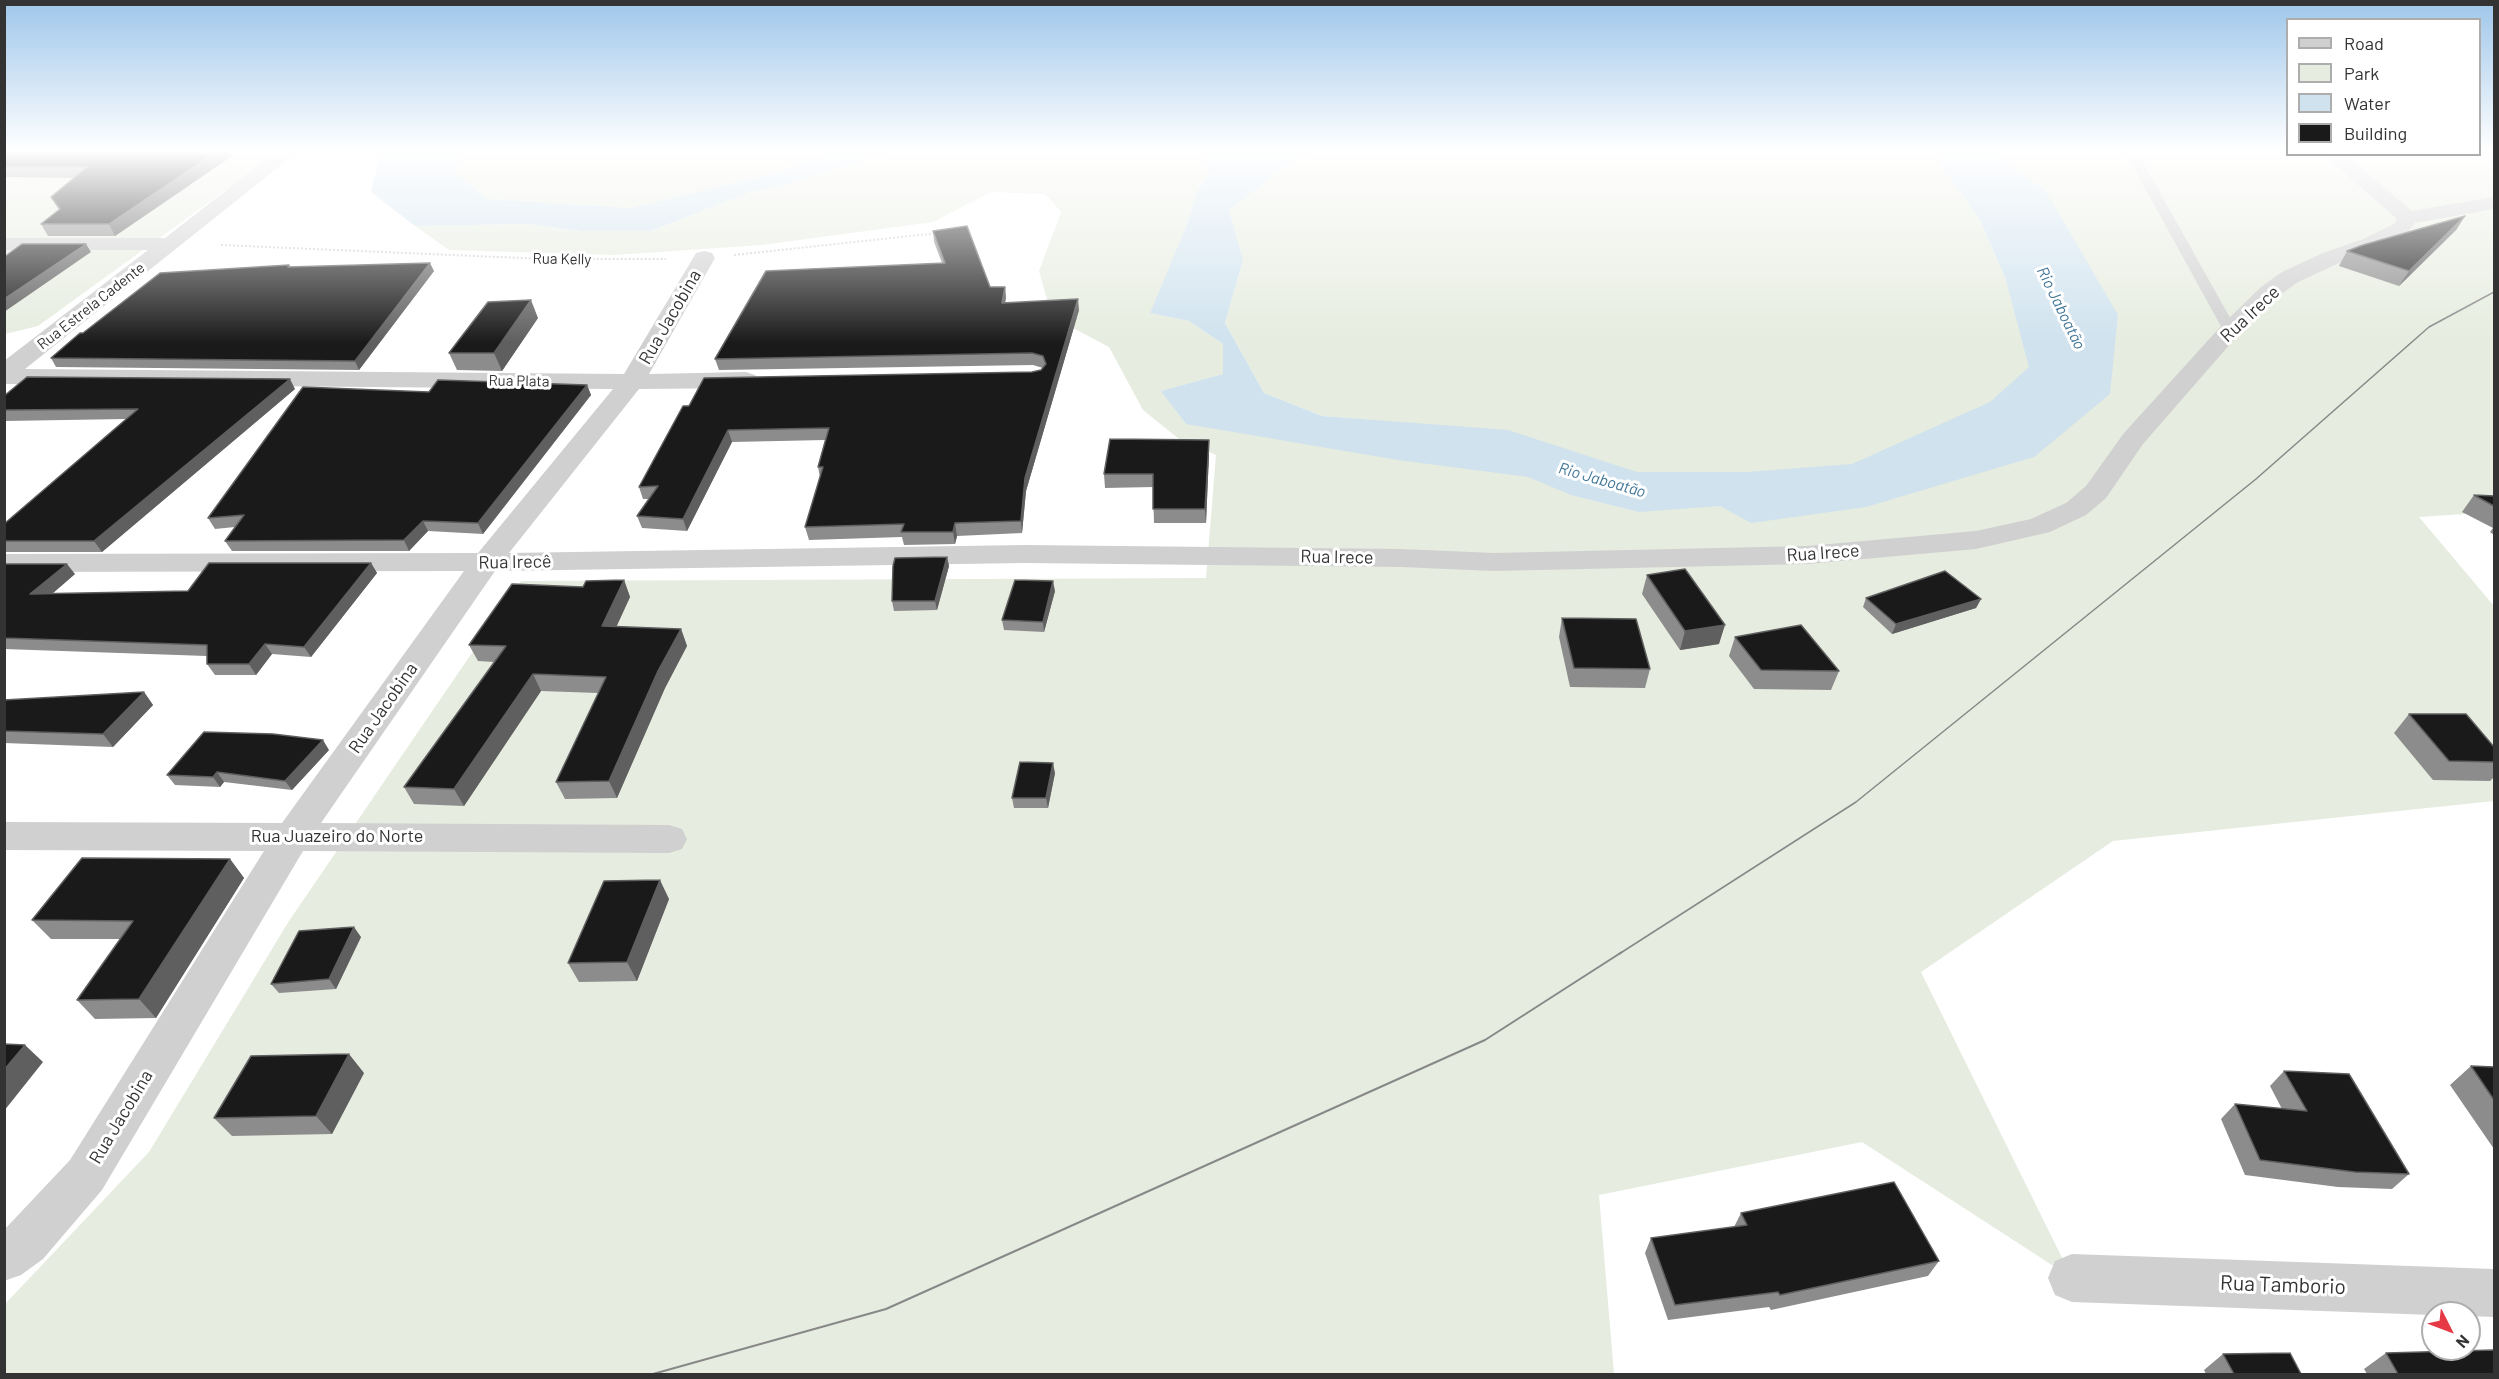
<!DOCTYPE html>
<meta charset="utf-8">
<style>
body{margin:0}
#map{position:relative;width:2499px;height:1379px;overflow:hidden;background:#fff;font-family:Barlow,sans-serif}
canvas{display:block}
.frame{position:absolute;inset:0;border:6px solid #333;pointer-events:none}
.legend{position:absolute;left:2286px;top:18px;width:195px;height:138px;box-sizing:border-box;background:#fff;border:2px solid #adadad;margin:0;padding:8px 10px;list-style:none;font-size:18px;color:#333}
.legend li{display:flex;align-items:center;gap:12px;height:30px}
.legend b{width:30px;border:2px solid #adadad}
.north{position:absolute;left:2421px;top:1301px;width:60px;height:60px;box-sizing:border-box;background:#fff;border:2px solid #adadad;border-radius:50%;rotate:132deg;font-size:16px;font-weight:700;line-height:24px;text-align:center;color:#333}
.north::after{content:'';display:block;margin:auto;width:21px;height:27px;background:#e63946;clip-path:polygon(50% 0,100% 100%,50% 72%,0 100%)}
</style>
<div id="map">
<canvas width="2499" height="1379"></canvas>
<div class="frame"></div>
<ul class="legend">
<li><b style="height:8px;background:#d0d0d0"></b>Road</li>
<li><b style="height:16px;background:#e6ecdf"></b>Park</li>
<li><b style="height:16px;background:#cfe2ee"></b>Water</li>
<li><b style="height:16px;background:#1a1a1a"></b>Building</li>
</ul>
<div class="north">N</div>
</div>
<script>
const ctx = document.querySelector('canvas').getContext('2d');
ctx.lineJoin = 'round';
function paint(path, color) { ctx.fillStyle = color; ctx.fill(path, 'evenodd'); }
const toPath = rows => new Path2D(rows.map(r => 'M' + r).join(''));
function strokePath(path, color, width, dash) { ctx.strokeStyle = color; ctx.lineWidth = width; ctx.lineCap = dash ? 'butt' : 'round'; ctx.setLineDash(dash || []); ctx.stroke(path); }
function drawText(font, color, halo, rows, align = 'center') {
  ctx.font = font + ' Barlow,sans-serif'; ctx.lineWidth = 6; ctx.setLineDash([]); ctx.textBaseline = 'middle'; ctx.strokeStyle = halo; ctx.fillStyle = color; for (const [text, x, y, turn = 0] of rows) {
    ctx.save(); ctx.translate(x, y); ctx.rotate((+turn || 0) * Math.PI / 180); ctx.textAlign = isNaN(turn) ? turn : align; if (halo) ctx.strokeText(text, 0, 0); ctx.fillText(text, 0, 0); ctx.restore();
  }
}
paint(toPath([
 [5,150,281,150,38,326,5,334],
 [460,150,836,150,783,171,631,208,487,199,456,173],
 [893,150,1201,150,1210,172,1197,191,1187,225,1151,313,1189,321,1223,344,1223,374,1162,391,1186,424,1384,421,1322,416,1264,393,1225,323,1243,260,1228,210,1296,158,1312,150,2287,150,2288,154,2480,154,2480,150,2494,150,2494,512,2419,517,2494,606,2494,801,2113,841,1921,972,2072,1278,1862,1142,1599,1195,1614,1374,5,1374,5,1304,149,1152,289,921,521,581,1206,578,1216,455,1179,439,1143,410,1109,347,1052,317,1039,271,1061,212,1045,194,991,192,933,222,762,245,614,255,449,250,415,226,528,224,580,231,651,231,750,192,789,184],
 [1942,166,2111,387,2002,392,2030,367,2005,277,1979,218]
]), '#e6ecdf');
paint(toPath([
 [381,150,460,150,456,173,487,199,631,208,783,171,836,150,893,150,789,184,750,192,651,231,580,231,528,224,415,226,371,192],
 [1201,150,1312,150,1296,158,1229,210,1243,260,1225,323,1264,393,1322,416,1508,430,1637,472,1748,472,1852,464,1990,402,2029,367,2005,277,1979,218,1941,165,1935,150,1999,150,2000,156,2047,193,2118,315,2110,394,2034,457,1866,507,1751,523,1720,506,1639,512,1571,495,1528,477,1398,460,1186,424,1161,391,1223,374,1223,344,1189,321,1150,313,1187,225,1197,191,1210,173]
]), '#cfe2ee');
strokePath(toPath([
 [221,245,545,259,666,259],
 [734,255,938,233]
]), '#cdcdcd', 2, [2, 2]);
paint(toPath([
 [2124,150,2136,150,2237,330,2235,333,2230,334,2223,330,2124,150]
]), '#d0d0d0');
paint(toPath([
 [278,150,300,150,25,369,624,374,696,253,704,251,712,253,715,258,649,374,746,372,755,375,759,380,755,385,746,388,639,389,509,553,1025,545,1401,549,1494,553,1807,546,1976,531,2031,519,2066,503,2086,486,2124,433,2222,325,2261,287,2282,272,2323,253,2363,239,2394,224,2397,219,2323,154,2344,154,2412,211,2494,197,2494,209,2415,223,2408,232,2379,249,2339,263,2298,282,2277,297,2238,335,2143,444,2106,498,2086,515,2050,532,1976,549,1807,564,1494,571,1401,567,1025,563,495,571,321,823,669,825,682,829,687,839,682,849,669,853,303,851,102,1190,43,1259,21,1275,4,1281,4,1230,70,1160,264,851,4,850,4,822,282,823,464,571,4,572,4,554,478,553,613,389,4,384,4,361,148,250,4,250,4,238,165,238,278,150],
 [2072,1254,2494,1269,2494,1317,2469,1316,2469,1313,2433,1313,2433,1315,2072,1302,2055,1295,2048,1278,2055,1261,2072,1254]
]), '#d0d0d0');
strokePath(toPath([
 [1619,954,1856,802,2256,479,2429,327,2494,292]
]), '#888', 1.5);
strokePath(toPath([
 [653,1374,886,1309,1485,1040,1622,952]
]), '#888', 2);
paint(toPath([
 [4,150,232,156,115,236,48,236,41,224,59,210,51,197,74,178,4,177],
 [2465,216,2456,230,2399,286,2339,266,2347,251],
 [933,231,990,287,1005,287,1006,298,1005,302,1079,310,1026,491,1022,533,957,536,955,544,904,545,902,537,809,540,805,527,820,477,818,467,825,440,732,442,687,531,642,528,637,516,650,499,643,499,639,487,683,406,1032,372,1041,370,1043,368,1033,365,719,370,715,359,942,263,934,242],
 [289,265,290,267,434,271,359,370,56,367,51,358,83,333],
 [538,318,502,371,457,370,449,353],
 [587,385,591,395,483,534,428,531,409,551,232,551,225,541,235,527,215,529,208,518,429,392],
 [295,389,102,552,4,552,4,524,126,419,4,421,4,396],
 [1209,440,1209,454,1206,523,1154,523,1153,487,1105,488,1104,474],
 [2474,495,2494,496,2494,535,2490,532,2493,528,2462,512],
 [947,557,949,566,937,610,894,611,892,601],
 [371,563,377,573,311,657,272,654,256,675,215,675,207,664,207,656,4,649,4,564,75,574,52,594,188,591],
 [1647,575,1719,644,1680,650,1642,594],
 [624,580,630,597,616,627,681,629,687,646,665,688,617,798,565,799,556,782,598,693,541,691,464,806,414,804,404,787,494,662,478,661,469,645,583,587],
 [1055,591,1044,632,1004,630,1002,620],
 [1866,598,1981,599,1976,608,1892,634,1863,607],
 [1562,618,1650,669,1645,688,1570,687,1559,637],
 [1735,637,1839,671,1831,690,1754,689,1729,656],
 [144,692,153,705,113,747,4,743,4,700],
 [2409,714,2494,747,2494,777,2490,781,2433,780,2394,733],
 [329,750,292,790,224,782,220,787,175,785,167,775],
 [1055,773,1048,808,1014,808,1012,798],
 [230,859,244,878,156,1018,95,1019,77,1000,120,939,51,939,32,920],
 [669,899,637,981,579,982,568,963],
 [361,937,336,989,279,993,271,984],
 [2471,1066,2494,1067,2494,1149,2450,1085],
 [2284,1071,2409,1174,2392,1189,2338,1187,2245,1175,2221,1119,2235,1104,2282,1109,2270,1086],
 [364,1073,332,1134,232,1136,214,1118],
 [1741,1213,1939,1261,1928,1276,1771,1310,1769,1307,1668,1320,1645,1253,1651,1238,1734,1227],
 [2386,1353,2494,1374,2367,1374,2364,1369],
 [2223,1354,2301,1374,2206,1374,2204,1370]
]), '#8c8c8c');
paint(toPath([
 [219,150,229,150,232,156,115,236,109,224],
 [2465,216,2456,230,2399,286,2409,271],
 [86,244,91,252,4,312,4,299],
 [430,263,434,271,359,370,355,361],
 [1005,287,1006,298,1003,314,1002,303],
 [1078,299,1079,310,1026,491,1022,533,1021,521,1025,478],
 [531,300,538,318,502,371,494,353],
 [290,379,295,389,102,552,94,541],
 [587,385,591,395,483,534,478,523],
 [728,430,732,442,687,531,683,519],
 [1209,440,1209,454,1206,523,1205,509],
 [423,521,428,531,409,551,404,540],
 [955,523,957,536,955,544,953,532],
 [947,557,949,566,937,610,935,601],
 [371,563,377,573,311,657,304,647],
 [67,564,75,574,39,605,30,594],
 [624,580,630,597,609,643,602,626],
 [1053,581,1055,591,1044,632,1043,622],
 [1981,599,1976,608,1892,634,1896,624],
 [1725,625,1719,644,1680,650,1685,631],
 [681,629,687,646,665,688,617,798,609,781,658,671],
 [265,644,272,654,256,675,249,664],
 [533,674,541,691,464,806,454,789],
 [144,692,153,705,113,747,103,734],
 [323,740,329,750,292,790,285,781],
 [1053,763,1055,773,1048,808,1046,798],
 [217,772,224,782,220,787,213,777],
 [230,859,244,878,156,1018,139,999],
 [660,880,669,899,637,981,627,962],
 [354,927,361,937,336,989,329,979],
 [25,1045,43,1062,4,1111,4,1070],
 [349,1054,364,1073,332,1134,316,1116]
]), '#5f5f5f');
const building = toPath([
 [4,150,219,150,109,224,41,224,60,209,51,197,87,167,4,167,4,150],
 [2465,216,2409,271,2347,251,2363,245,2465,216],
 [967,226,990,287,1005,287,1002,303,1078,299,1025,478,1021,521,955,523,953,532,901,532,904,524,805,527,823,467,818,467,829,428,728,430,683,519,637,516,658,486,639,487,683,406,689,406,704,378,1032,372,1041,370,1046,364,1043,356,1032,353,715,359,766,271,945,263,933,231,967,226],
 [22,244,86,244,4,299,4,257,22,244],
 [430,263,355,361,51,358,80,333,83,333,160,273,289,265,288,267,430,263],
 [531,300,494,353,449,353,488,302,531,300],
 [27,377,290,379,94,541,4,541,4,524,138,409,4,410,4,396,27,377],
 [438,380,587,385,478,523,423,521,404,540,225,541,244,515,208,518,303,387,429,392,438,380],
 [1110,439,1209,440,1205,509,1153,509,1153,474,1104,474,1110,439],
 [2474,495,2494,496,2494,506,2474,495],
 [947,557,935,601,892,601,893,566,895,558,947,557],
 [209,563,371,563,304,647,265,644,249,664,207,664,207,645,4,638,4,564,67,564,30,594,188,591,209,563],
 [1685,569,1725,625,1685,631,1647,575,1685,569],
 [1945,571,1981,599,1896,624,1866,598,1945,571],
 [624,580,602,626,681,629,658,671,609,781,556,782,606,677,533,674,454,789,404,787,506,646,469,645,512,584,583,587,586,581,624,580],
 [1015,580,1053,581,1043,622,1002,620,1015,580],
 [1562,618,1636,619,1650,669,1574,668,1562,618],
 [1801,625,1839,671,1761,670,1735,637,1801,625],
 [144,692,103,734,4,731,4,700,144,692],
 [2409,714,2466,714,2494,747,2494,762,2449,761,2409,714],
 [204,732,273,734,323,740,285,781,217,772,213,777,167,775,204,732],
 [1020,762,1053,763,1046,798,1012,798,1020,762],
 [82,858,230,859,139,999,77,1000,133,921,32,920,82,858],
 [660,880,627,962,568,963,604,881,660,880],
 [354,927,329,979,271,984,299,931,354,927],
 [4,1044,25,1045,4,1070,4,1044],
 [349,1054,316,1116,214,1118,251,1056,349,1054],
 [2471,1066,2494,1067,2494,1100,2471,1066],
 [2284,1071,2349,1074,2409,1174,2355,1172,2260,1160,2235,1104,2307,1111,2284,1071],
 [1894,1182,1939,1261,1780,1295,1778,1292,1675,1305,1651,1238,1747,1225,1741,1213,1894,1182],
 [2494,1350,2494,1374,2398,1374,2386,1353,2494,1350],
 [2290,1353,2301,1374,2234,1374,2223,1354,2290,1353]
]);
paint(building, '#1a1a1a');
strokePath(building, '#5f5f5f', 1.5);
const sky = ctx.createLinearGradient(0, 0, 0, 343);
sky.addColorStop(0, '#9ec6ea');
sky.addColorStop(0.44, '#fff');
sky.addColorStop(1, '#ffffff00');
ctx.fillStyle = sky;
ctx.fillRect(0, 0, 2499, 343);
drawText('15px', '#333', '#fff', [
 ["Rua Kelly",562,259,1],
 ["Rua Estrela Cadente",91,306,-38],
 ["Rua Plata",519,381,1]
]);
drawText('italic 16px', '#3f7597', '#fff', [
 ["Rio Jaboatão",2061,308,64],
 ["Rio Jaboatão",1602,480,16]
]);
drawText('18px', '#333', '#fff', [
 ["Rua Irece",2250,314,-43],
 ["Rua Jacobina",670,317,-60],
 ["Rua Irece",1823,553,-4],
 ["Rua Irece",1337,557,1],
 ["Rua Irecê",515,562,-1],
 ["Rua Jacobina",383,708,-55],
 ["Rua Juazeiro do Norte",337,836],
 ["Rua Jacobina",121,1117,-59]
]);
drawText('21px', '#333', '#fff', [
 ["Rua Tamborio",2283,1285,2]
]);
</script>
